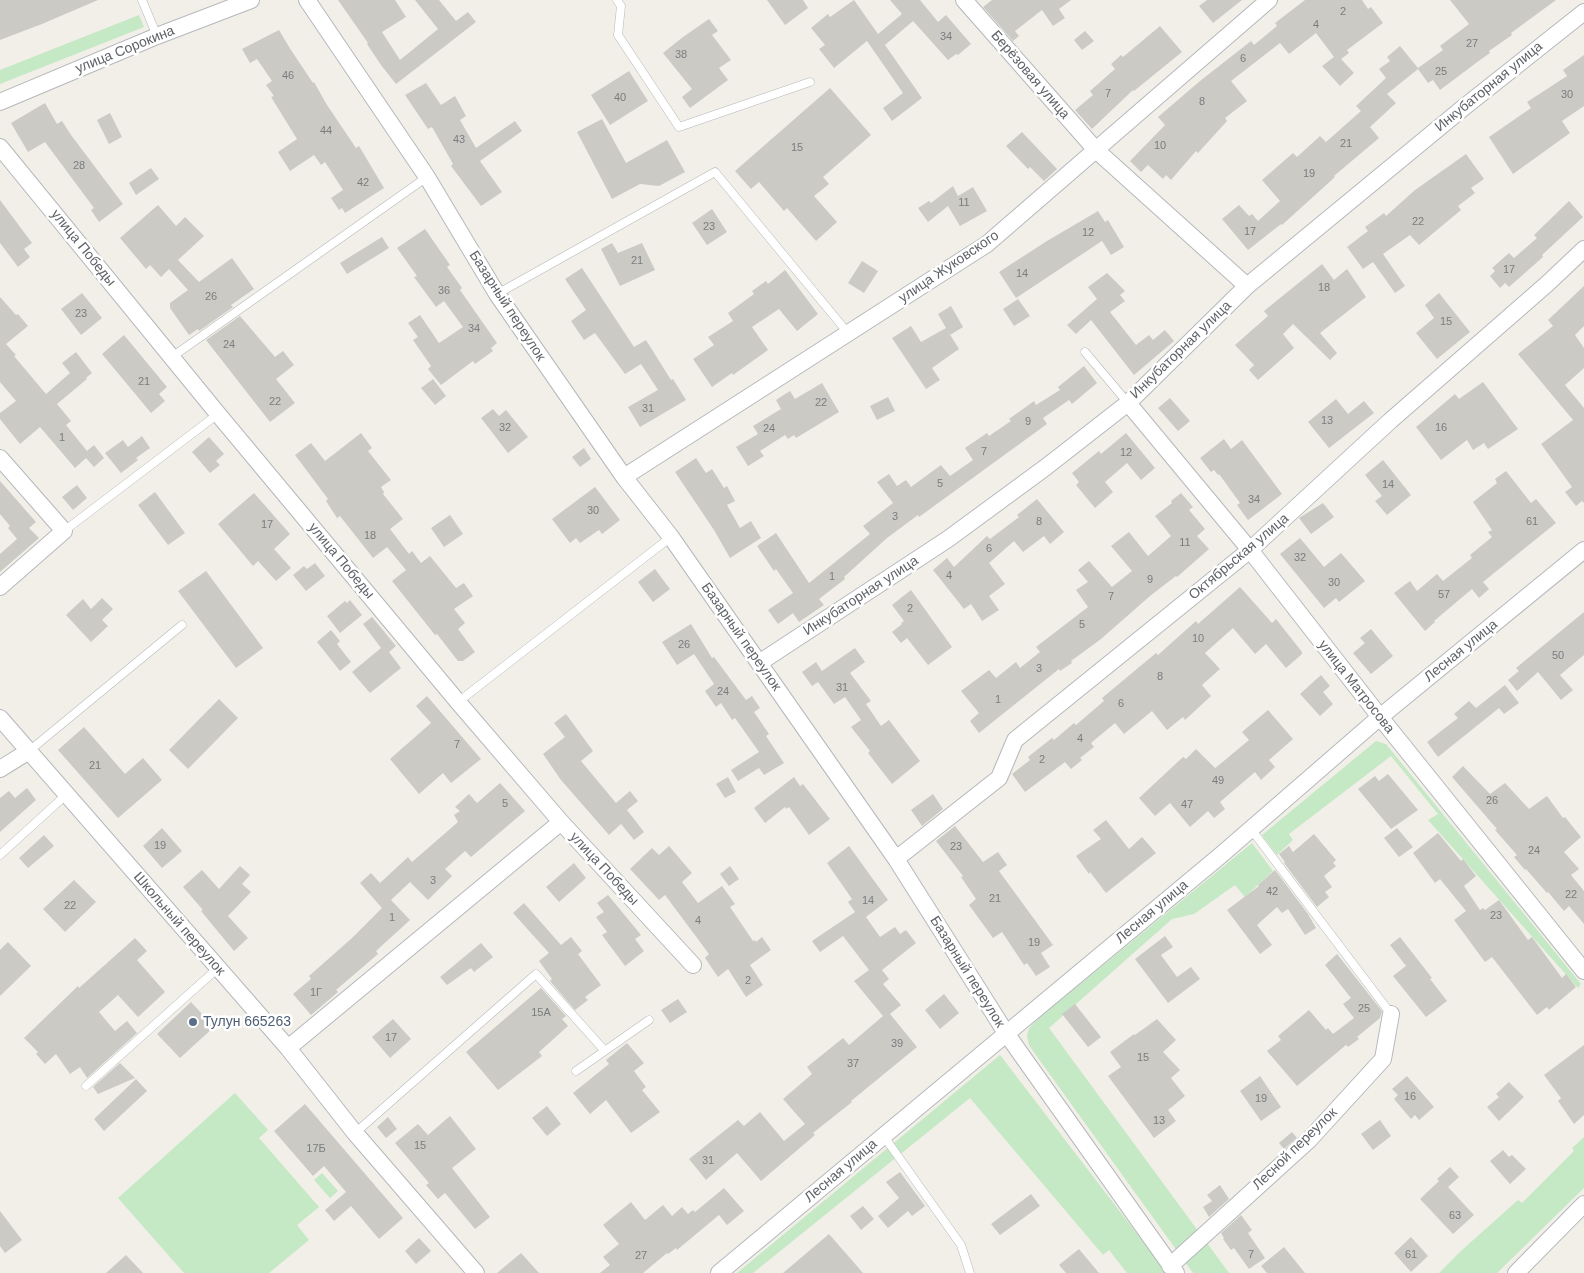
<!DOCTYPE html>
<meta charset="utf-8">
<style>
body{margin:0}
canvas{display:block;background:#f1efe8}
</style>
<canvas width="1584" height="1273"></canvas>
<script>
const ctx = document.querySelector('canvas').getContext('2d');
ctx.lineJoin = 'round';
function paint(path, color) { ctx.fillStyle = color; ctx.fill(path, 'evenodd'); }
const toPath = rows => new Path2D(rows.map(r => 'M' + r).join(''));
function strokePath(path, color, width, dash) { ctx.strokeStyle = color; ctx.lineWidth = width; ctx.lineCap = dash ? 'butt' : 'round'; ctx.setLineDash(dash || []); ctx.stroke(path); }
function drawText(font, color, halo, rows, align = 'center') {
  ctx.font = font + ' Arial,sans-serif'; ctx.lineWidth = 5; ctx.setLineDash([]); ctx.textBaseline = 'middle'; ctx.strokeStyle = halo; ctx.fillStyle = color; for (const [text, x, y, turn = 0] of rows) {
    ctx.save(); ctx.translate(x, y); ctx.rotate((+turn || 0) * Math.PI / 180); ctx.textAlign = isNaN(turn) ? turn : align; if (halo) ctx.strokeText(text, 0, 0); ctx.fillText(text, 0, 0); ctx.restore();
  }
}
paint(toPath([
 [139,15,144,27,0,84,0,70],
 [1376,741,1386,744,1581,984,1578,988,1428,820,1438,814,1391,756,1289,834,1293,840,1277,855,1262,835],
 [1252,843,1273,871,1245,897,1235,885,1194,914,1172,919,1049,1028,1229,1273,1193,1273,1033,1051,1029,1045,1027,1036,1029,1028,1040,1017],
 [1000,1055,1167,1273,1127,1273,1109,1250,1103,1255,970,1098,753,1273,737,1273],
 [235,1093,268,1130,259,1138,319,1207,297,1225,309,1240,269,1273,184,1273,118,1198],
 [1584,1137,1584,1188,1497,1273,1439,1273,1462,1250,1518,1200,1522,1203,1574,1151,1572,1148],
 [322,1173,338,1191,330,1198,314,1180]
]), '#c5e8c5');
paint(toPath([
 [0,0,98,0,42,24,0,40],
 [338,0,395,0,406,17,382,32,400,60,438,29,415,0,439,0,456,21,468,12,476,22,396,84,381,65,367,44,368,43],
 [767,0,803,0,808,8,785,25],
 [854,0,878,34,902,14,890,0,920,0,938,22,946,15,971,44,958,55,956,54,948,60,913,21,885,45,922,98,892,121,883,108,903,93,867,41,834,68,819,49,825,45,811,28,828,14,830,17],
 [992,0,1071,0,1059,9,1065,18,1053,26,1042,10,1015,31,1019,36,1013,41,983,7],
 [1207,0,1242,0,1213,23,1199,6],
 [1305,0,1362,0,1368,9,1371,7,1383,23,1347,50,1349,53,1341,59,1354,73,1340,86,1322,66,1334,57,1316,33,1289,54,1280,43,1231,81,1247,101,1225,118,1227,121,1198,153,1196,151,1171,180,1166,175,1163,179,1148,165,1141,172,1130,161,1165,125,1158,117,1200,81,1251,41,1254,45,1277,26,1275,23],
 [1450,0,1556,0,1511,33,1512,35,1489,51,1490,53,1480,60,1440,90,1433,80,1428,83,1418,69,1387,94,1396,103,1370,127,1379,138,1334,176,1335,177,1282,225,1281,224,1248,250,1222,219,1239,205,1249,216,1252,214,1258,221,1280,201,1262,180,1293,153,1297,157,1320,136,1326,142,1361,111,1356,106,1386,78,1379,69,1390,61,1387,57,1400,46,1418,68,1443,50,1440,46,1469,24],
 [709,19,718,31,712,35,731,60,719,68,728,80,690,108,682,97,692,89,663,53,683,37],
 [1160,26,1182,52,1134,91,1133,90,1092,129,1075,110,1093,95,1090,91,1115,69,1111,64,1121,55,1123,57],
 [279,30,289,47,313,83,314,82,327,105,356,148,359,146,384,188,345,213,342,208,339,210,331,198,343,190,325,162,321,165,314,155,290,171,278,152,297,139,271,97,274,96,266,85,272,81,257,59,250,63,242,49],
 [1085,31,1094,41,1082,50,1074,40],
 [1584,55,1584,106,1562,121,1570,133,1513,174,1489,137,1531,108,1527,102,1567,76,1563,70],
 [629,71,648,101,610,125,591,95],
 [426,83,441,105,455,96,466,116,460,120,476,148,515,121,522,131,480,161,502,192,481,206,451,166,453,164,432,127,428,129,405,95],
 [830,88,871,135,823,177,829,184,814,196,837,222,816,241,787,208,784,211,759,182,751,189,735,171],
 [45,103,57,124,62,121,71,135,123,204,99,222,91,210,94,208,45,142,28,152,11,123],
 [110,113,122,137,109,144,97,120],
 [602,119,626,163,667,140,685,172,659,186,640,184,612,199,577,132],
 [1022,132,1057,169,1044,181,1030,167,1028,169,1006,146],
 [1466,154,1484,179,1471,188,1475,193,1458,206,1461,210,1419,245,1410,235,1383,254,1405,286,1395,293,1373,262,1363,269,1347,247,1368,231,1365,227,1384,213,1386,216,1415,190],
 [151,168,159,179,136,195,129,183],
 [953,186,958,196,973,187,987,211,960,226,948,206,928,222,918,208,929,201,931,203],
 [0,200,32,243,24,249,30,257,18,267,0,243],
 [1569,201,1583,217,1542,255,1543,257,1509,287,1505,283,1500,288,1490,276,1495,271,1492,268,1509,253,1514,258,1537,238,1534,235],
 [158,205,176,226,185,217,204,236,178,260,199,282,232,258,254,289,231,305,233,307,199,331,198,329,189,335,170,308,170,303,188,290,169,269,161,277,150,265,146,269,120,238],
 [712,209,727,232,707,245,692,223],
 [1098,211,1105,222,1108,220,1124,247,1111,255,1102,241,1016,298,999,272,1047,241],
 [425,229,450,265,447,267,462,288,460,290,497,343,491,348,493,351,475,364,473,361,441,385,428,369,431,366,413,340,418,337,408,323,420,315,439,343,463,327,444,301,436,307,414,277,417,276,397,248],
 [382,237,389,248,347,274,340,263],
 [612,243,618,253,642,243,655,270,620,286,601,249],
 [862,261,878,271,864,293,848,283],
 [1322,264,1334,280,1347,269,1366,297,1320,333,1337,353,1330,360,1293,324,1283,334,1294,348,1258,380,1249,370,1254,365,1235,345,1268,316,1264,311],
 [582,268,634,347,646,340,671,380,673,379,686,400,640,427,628,407,658,390,641,364,625,374,595,333,584,340,571,321,586,310,565,279],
 [785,270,818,314,797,331,779,309,752,327,768,350,733,375,732,373,712,387,693,359,714,345,708,337,733,321,728,313,754,294,752,291,766,281,768,284],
 [1107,273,1125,291,1120,295,1125,301,1110,312,1136,345,1149,335,1153,340,1165,330,1174,341,1134,375,1091,320,1076,334,1067,325,1097,299,1088,287],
 [1584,286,1584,326,1575,335,1584,348,1584,368,1565,385,1584,408,1584,503,1582,501,1576,506,1565,492,1572,487,1541,444,1573,420,1518,354,1553,326,1548,320],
 [82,293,102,318,81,335,61,309],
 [1439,293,1470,332,1437,359,1416,333,1434,318,1425,305],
 [0,297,16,315,18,314,28,326,6,344,16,355,14,356,46,394,70,373,62,363,76,352,92,373,86,378,87,379,57,404,71,421,66,425,87,451,94,445,104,458,94,467,86,458,75,468,40,427,20,444,0,419,0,413,16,401,0,382],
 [1018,299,1030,316,1014,326,1003,309],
 [951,306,963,327,950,335,938,314],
 [240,316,275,357,283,351,294,365,276,379,295,403,270,422,206,340],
 [911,326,921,342,946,328,959,349,932,368,940,380,926,389,892,338],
 [124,335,167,387,159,394,165,401,151,413,102,354],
 [1084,366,1097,383,1072,404,1069,400,1043,418,1047,424,919,517,918,515,887,538,844,577,845,579,819,599,824,605,799,622,793,613,778,624,768,610,793,593,776,569,774,571,757,546,776,533,809,583,870,534,863,526,893,503,877,482,889,474,897,486,906,480,911,487,941,465,950,476,973,460,965,448,987,433,989,436,1011,421,1009,419,1034,401,1036,405,1060,390,1058,387],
 [433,379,446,396,435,405,421,388],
 [1483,382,1518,429,1488,449,1484,443,1473,450,1467,440,1441,460,1416,427,1455,394,1459,399],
 [822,383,839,412,796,438,794,435,788,439,785,435,760,451,764,456,748,466,736,447,758,434,753,426,781,409,776,400,790,391,795,399],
 [888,397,895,411,877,420,870,406],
 [1170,398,1190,421,1178,431,1158,408],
 [1336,399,1348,414,1364,401,1374,413,1329,448,1308,422],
 [493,409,499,416,506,410,528,437,508,453,481,418],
 [361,433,372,448,368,451,391,480,381,487,384,492,383,494,403,519,390,529,409,554,412,551,421,563,430,556,456,588,464,583,473,596,454,609,465,623,458,629,475,652,463,661,458,661,437,634,435,635,392,581,406,570,387,547,373,558,340,516,337,518,326,501,328,499,295,455,311,443,325,461],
 [1126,433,1155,468,1141,480,1127,463,1105,482,1113,492,1095,508,1076,485,1079,482,1072,473,1099,451,1101,454],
 [142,436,150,448,136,458,138,460,121,473,105,453,123,440,128,447],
 [209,437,224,454,216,461,220,465,210,473,192,452],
 [1224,439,1231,449,1242,440,1282,494,1248,520,1237,505,1240,503,1219,474,1218,475,1214,470,1211,472,1200,458],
 [584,448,591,459,580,467,572,457],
 [696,458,706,473,712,469,724,488,727,486,735,501,727,505,740,528,751,521,761,538,730,558,714,530,675,472],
 [1383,460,1411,495,1387,515,1375,501,1382,496,1365,475],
 [1506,471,1531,503,1536,499,1556,523,1483,582,1489,589,1479,598,1472,589,1434,621,1435,622,1425,631,1394,593,1410,581,1417,591,1437,574,1443,581,1472,558,1470,555,1492,537,1488,532,1492,530,1473,502,1497,483,1495,479],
 [0,481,36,522,29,528,39,538,0,572,0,554,17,539,8,528,10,526,0,514],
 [77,485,87,498,73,510,62,497],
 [595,487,620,520,602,534,599,530,580,543,576,538,570,543,552,519],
 [155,492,185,533,168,545,138,505],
 [254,493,290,534,274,549,291,568,276,581,258,561,253,566,218,524],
 [1181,493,1193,507,1189,510,1205,529,1197,536,1209,549,1177,577,1176,576,1150,596,1101,639,1071,661,1072,663,1060,671,1059,669,979,733,970,721,979,713,961,691,989,670,996,678,1016,662,1020,668,1040,652,1036,647,1088,607,1076,590,1088,582,1078,570,1089,561,1112,587,1132,571,1111,546,1129,532,1148,556,1171,536,1155,516,1172,503,1171,501],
 [1037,499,1064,532,1050,544,1044,536,1023,552,1014,541,989,563,1005,584,989,596,999,610,982,621,971,604,964,609,933,570,947,558,954,567,987,536,990,539,1019,517,1017,515],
 [1323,503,1334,517,1311,534,1299,518],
 [450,515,463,534,444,547,431,528],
 [1300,538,1324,567,1341,553,1365,581,1339,602,1336,598,1324,608,1280,554],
 [315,563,325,576,306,591,293,575,304,566,307,569],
 [655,569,670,589,653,602,638,582],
 [206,571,263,648,236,668,178,591],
 [1240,587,1272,623,1276,619,1302,652,1302,654,1286,668,1266,644,1255,654,1233,628,1205,653,1220,669,1202,685,1211,696,1185,720,1183,717,1167,730,1152,711,1124,734,1115,723,1091,743,1094,747,1080,758,1082,760,1071,769,1065,762,1025,792,1012,774,1030,760,1028,757,1052,738,1054,740,1074,723,1076,725,1104,701,1102,698,1156,653,1158,655,1196,621,1198,624],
 [911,590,952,647,928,665,907,638,901,643,892,632,902,624,901,623,904,621,892,605],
 [102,598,113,609,102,620,108,626,91,642,66,615,83,599,91,609],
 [350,600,362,615,340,633,327,616,345,601,347,603],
 [1584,612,1584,655,1560,675,1573,690,1561,700,1538,672,1517,691,1508,680,1519,671,1516,668],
 [372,617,396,646,389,652,401,668,370,693,352,672,381,648,363,624],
 [691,624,712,658,714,657,746,700,752,696,760,708,754,712,769,734,766,736,784,763,764,775,759,768,738,781,731,770,759,752,735,718,732,720,721,703,716,707,705,691,714,684,694,654,677,665,662,642],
 [1371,629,1393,656,1371,674,1353,653,1365,643,1360,638],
 [331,630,340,641,337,644,351,662,340,671,317,642],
 [855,648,865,662,850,673,871,701,866,704,881,726,889,720,920,761,892,784,868,753,870,751,851,727,861,720,845,697,834,704,818,682,812,686,802,672,816,662,822,671],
 [1321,675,1330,686,1323,692,1333,704,1320,716,1300,694],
 [1505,685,1519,703,1504,714,1499,708,1438,757,1427,742,1458,718,1454,714,1469,701,1476,708],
 [427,696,481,759,451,783,443,773,419,794,390,759,431,723,416,706],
 [219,699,238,718,188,769,169,750],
 [1268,710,1293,739,1269,760,1275,767,1261,780,1255,772,1220,802,1225,809,1214,818,1208,811,1190,827,1170,803,1155,816,1139,798,1183,757,1186,759,1196,749,1215,768,1219,765,1249,740,1242,732],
 [566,714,593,751,581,761,616,803,630,791,638,801,627,810,644,832,634,840,621,824,609,835,561,780,543,754,565,737,554,723],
 [84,727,125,774,143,758,162,780,118,818,58,750],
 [1463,766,1490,794,1505,783,1529,809,1547,796,1563,818,1565,817,1581,837,1564,852,1579,869,1571,875,1584,891,1584,924,1569,906,1564,911,1548,892,1547,893,1526,869,1525,870,1514,857,1517,855,1495,830,1497,829,1452,777],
 [1388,774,1418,810,1391,829,1358,789,1375,776,1379,781],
 [728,777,736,792,725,798,716,784],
 [794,777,800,786,803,784,830,819,809,835,789,807,786,809,785,807,765,823,754,808],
 [500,783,525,811,471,857,465,851,445,869,452,876,428,900,410,882,391,900,410,920,376,951,378,954,336,990,338,992,311,1015,293,994,311,979,309,976,352,938,382,908,360,883,371,873,380,883,408,857,412,862,458,822,454,815,460,811,455,807,469,794,477,803],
 [27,788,36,800,0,832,0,798,9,791,15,798],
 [933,794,943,809,922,826,911,810],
 [1106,820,1129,849,1142,837,1156,853,1106,893,1090,872,1089,874,1076,856,1101,839,1093,830],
 [955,826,983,862,998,852,1007,865,999,871,1053,945,1041,953,1050,967,1036,976,1027,963,1024,965,1002,932,993,938,969,905,976,899,961,877,963,876,936,841],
 [162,828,182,851,162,868,143,846],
 [1397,828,1413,847,1399,857,1384,838],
 [1438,833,1461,861,1463,859,1476,876,1464,886,1480,910,1483,908,1485,910,1499,900,1528,940,1532,937,1562,978,1566,974,1576,987,1549,1010,1547,1007,1537,1015,1492,957,1485,962,1454,920,1466,911,1440,879,1435,883,1413,853],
 [1314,834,1336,860,1333,863,1336,866,1324,876,1332,887,1325,892,1329,897,1317,907,1284,863,1285,862,1279,854,1289,846,1293,852],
 [44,835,54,846,28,868,19,858],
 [669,846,692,873,682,882,698,903,722,886,735,904,730,907,753,941,755,940,756,942,762,937,771,950,750,965,763,985,746,997,728,969,718,977,705,958,709,954,665,895,659,900,630,869,652,848,659,855],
 [849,846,888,900,866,917,880,937,895,927,900,934,906,930,916,943,882,970,889,979,883,984,901,1005,890,1014,917,1047,851,1101,852,1102,813,1133,815,1135,761,1181,737,1153,706,1180,689,1159,738,1120,744,1126,760,1112,784,1141,805,1124,783,1099,812,1074,807,1067,843,1038,849,1045,883,1016,854,981,869,970,843,936,820,952,812,941,855,912,848,902,852,899,827,863],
 [574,863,586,878,559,902,546,887],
 [240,866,250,875,242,884,251,892,228,916,248,938,234,951,201,911,203,910,183,887,202,870,219,889],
 [730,866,739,879,729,886,720,874],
 [1275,870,1308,914,1316,928,1305,935,1288,909,1282,913,1277,907,1257,925,1272,945,1260,954,1227,910,1259,886,1258,885],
 [74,880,96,902,65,932,43,909],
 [608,895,641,935,635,939,644,951,625,966,602,935,607,932,596,917,604,912,597,903],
 [524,903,561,945,571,937,582,951,578,954,601,985,585,997,588,1000,575,1010,550,981,552,979,539,961,549,953,513,913],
 [1165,936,1173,947,1161,955,1177,977,1191,967,1200,979,1168,1003,1135,959],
 [1400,937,1432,978,1430,979,1447,1001,1426,1017,1393,976,1406,966,1390,945],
 [135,938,147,951,137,960,165,992,138,1017,118,995,99,1012,115,1031,127,1021,137,1033,87,1078,80,1067,70,1074,56,1054,45,1064,36,1054,38,1052,24,1038,78,986,79,988],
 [8,942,31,966,0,996,0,950],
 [481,943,493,957,474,972,471,968,447,985,440,977],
 [1337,954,1382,1011,1380,1018,1357,1037,1359,1039,1348,1047,1346,1045,1297,1086,1267,1051,1281,1040,1278,1036,1309,1010,1326,1030,1328,1028,1333,1034,1354,1018,1343,1004,1351,998,1325,965],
 [541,988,566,1016,562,1019,568,1026,539,1052,542,1056,498,1090,466,1052],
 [944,994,959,1013,940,1029,925,1010],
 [678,999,687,1012,670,1023,661,1010],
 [191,1002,214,1027,180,1058,157,1034],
 [1075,1004,1101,1037,1088,1047,1062,1014],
 [393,1019,411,1039,390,1058,372,1037],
 [1157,1019,1176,1040,1163,1052,1180,1070,1171,1078,1185,1096,1168,1110,1176,1121,1154,1138,1108,1076,1121,1067,1110,1052,1134,1034,1135,1035],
 [627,1043,644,1063,634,1071,646,1087,642,1090,660,1112,631,1133,606,1100,590,1114,573,1093,609,1064,606,1060],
 [1584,1045,1584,1115,1574,1124,1558,1101,1561,1098,1544,1075],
 [120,1063,135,1078,98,1094,93,1087],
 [1260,1076,1281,1107,1261,1121,1240,1091],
 [1407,1076,1434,1107,1419,1120,1415,1115,1411,1119,1394,1099,1398,1095,1392,1089],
 [136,1079,147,1091,104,1131,94,1119],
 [1509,1082,1524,1097,1499,1121,1487,1107,1499,1097,1496,1094],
 [305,1104,403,1218,379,1239,351,1206,334,1221,325,1210,346,1192,324,1166,313,1176,274,1131],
 [547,1106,561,1124,547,1136,532,1118],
 [450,1116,476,1149,452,1168,490,1217,475,1229,445,1193,438,1199,426,1185,429,1183,395,1143,418,1124,428,1135],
 [388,1117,397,1129,386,1138,377,1127],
 [1380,1120,1391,1136,1373,1150,1361,1134],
 [1292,1132,1297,1138,1284,1149,1279,1143],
 [1503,1150,1509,1157,1512,1155,1526,1169,1510,1184,1490,1161],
 [1450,1167,1459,1177,1448,1187,1474,1215,1453,1234,1420,1199,1439,1181,1437,1179],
 [900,1172,925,1206,912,1216,908,1211,888,1228,878,1216,899,1198,886,1182],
 [1220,1185,1229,1199,1209,1217,1203,1207,1212,1201,1207,1195],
 [724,1188,744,1211,727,1225,719,1215,677,1250,676,1248,668,1254,667,1253,643,1273,600,1273,610,1265,603,1257,619,1244,603,1225,631,1202,645,1220,663,1205,672,1216,682,1207,688,1214,693,1210,695,1212],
 [1031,1194,1040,1206,1000,1235,991,1224],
 [863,1206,874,1219,861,1230,850,1216],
 [0,1211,22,1240,5,1253,0,1246],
 [1241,1215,1252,1230,1248,1233,1265,1258,1249,1269,1234,1248,1231,1250,1223,1239,1224,1238,1221,1233],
 [829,1234,863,1273,783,1273],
 [1411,1237,1428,1256,1411,1272,1394,1253],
 [419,1238,431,1251,416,1264,405,1251],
 [1284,1247,1305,1273,1267,1273,1261,1266],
 [1079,1249,1099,1273,1066,1273,1059,1265],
 [521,1253,539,1273,497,1273],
 [126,1255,143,1273,106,1273]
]), '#cccac5');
const lane = toPath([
 [142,0,157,36],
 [617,0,621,6,618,35,679,127,810,82],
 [497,294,715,172,848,333],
 [1085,352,1128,403],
 [172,357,427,177],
 [64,531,218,414],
 [458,702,671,537],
 [29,751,182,625],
 [1251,829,1391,1014],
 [0,855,67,794],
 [576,1071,649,1020],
 [86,1086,218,968],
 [355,1133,536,974,604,1050],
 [883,1135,961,1245,970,1273]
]);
const street = toPath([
 [307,0,427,177,497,294,624,477,671,537,896,859,1006,1033,1176,1273],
 [964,0,1096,150,1247,286],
 [0,102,157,36,251,0],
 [0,147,218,414,458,702,561,822,693,965],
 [1128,403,1250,550,1380,717,1584,971],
 [0,458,64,531,0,587],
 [624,477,987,244,1269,0],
 [759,663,948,539,1046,467,1128,403,1247,286,1463,108,1584,12],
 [0,718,288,1048,355,1133,476,1273],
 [0,769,29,751],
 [896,859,999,778,1015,740,1250,550,1390,421,1547,284,1584,249],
 [288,1048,561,822],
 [1170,1266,1309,1140,1383,1059,1391,1014],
 [719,1273,1221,855,1380,717,1584,550],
 [1516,1273,1584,1204]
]);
strokePath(lane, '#b5b8bc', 9);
strokePath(street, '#b5b8bc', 18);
strokePath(lane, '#fff', 8);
strokePath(street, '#fff', 16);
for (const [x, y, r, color] of [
 [193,1022,5,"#5c6f8a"]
]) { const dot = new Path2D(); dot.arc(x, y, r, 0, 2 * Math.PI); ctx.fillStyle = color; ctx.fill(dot); strokePath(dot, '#fff', 2); }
drawText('11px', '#7a7d7f', null, [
 ["2",1343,12],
 ["4",1316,25],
 ["34",946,37],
 ["27",1472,44],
 ["38",681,55],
 ["6",1243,59],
 ["25",1441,72],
 ["46",288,76],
 ["7",1108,94],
 ["30",1567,95],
 ["40",620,98],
 ["8",1202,102],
 ["44",326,131],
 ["43",459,140],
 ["21",1346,144],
 ["10",1160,146],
 ["15",797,148],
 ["28",79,166],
 ["19",1309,174],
 ["42",363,183],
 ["11",964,203],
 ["22",1418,222],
 ["23",709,227],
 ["17",1250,232],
 ["12",1088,233],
 ["21",637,261],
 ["17",1509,270],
 ["14",1022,274],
 ["18",1324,288],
 ["36",444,291],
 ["26",211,297],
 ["23",81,314],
 ["15",1446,322],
 ["34",474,329],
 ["24",229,345],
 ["21",144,382],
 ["22",275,402],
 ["22",821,403],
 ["31",648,409],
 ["13",1327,421],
 ["9",1028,422],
 ["32",505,428],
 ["16",1441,428],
 ["24",769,429],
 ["1",62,438],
 ["7",984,452],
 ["12",1126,453],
 ["5",940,484],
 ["14",1388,485],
 ["34",1254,500],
 ["30",593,511],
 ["3",895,517],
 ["8",1039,522],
 ["61",1532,522],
 ["17",267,525],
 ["18",370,536],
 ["11",1185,543],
 ["6",989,549],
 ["32",1300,558],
 ["4",949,576],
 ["1",832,577],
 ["9",1150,580],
 ["30",1334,583],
 ["57",1444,595],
 ["7",1111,597],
 ["2",910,609],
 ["5",1082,625],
 ["10",1198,639],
 ["26",684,645],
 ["50",1558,656],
 ["3",1039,669],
 ["8",1160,677],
 ["31",842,688],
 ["24",723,692],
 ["1",998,700],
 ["6",1121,704],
 ["4",1080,739],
 ["7",457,745],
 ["2",1042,760],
 ["21",95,766],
 ["49",1218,781],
 ["26",1492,801],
 ["5",505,804],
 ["47",1187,805],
 ["19",160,846],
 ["23",956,847],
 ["24",1534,851],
 ["3",433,881],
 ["42",1272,892],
 ["22",1571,895],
 ["21",995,899],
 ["14",868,901],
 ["22",70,906],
 ["23",1496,916],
 ["1",392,918],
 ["4",698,921],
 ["19",1034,943],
 ["2",748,981],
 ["1Г",316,993],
 ["25",1364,1009],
 ["15А",541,1013],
 ["17",391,1038],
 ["39",897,1044],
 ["15",1143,1058],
 ["37",853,1064],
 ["16",1410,1097],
 ["19",1261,1099],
 ["13",1159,1121],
 ["15",420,1146],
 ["17Б",316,1149],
 ["31",708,1161],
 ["63",1455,1216],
 ["7",1251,1255],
 ["61",1411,1255],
 ["27",641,1256]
]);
drawText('14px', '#5f6368', '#fff', [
 ["улица Сорокина",125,50,-22],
 ["Берёзовая улица",1030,75,49],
 ["Инкубаторная улица",1489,87,-39],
 ["улица Победы",83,248,51],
 ["улица Жуковского",949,267,-34],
 ["Базарный переулок",507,306,57],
 ["Инкубаторная улица",1181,350,-44],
 ["Октябрьская улица",1239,557,-40],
 ["улица Победы",341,561,50],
 ["Инкубаторная улица",861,596,-33],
 ["Базарный переулок",741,637,55],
 ["Лесная улица",1461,651,-39],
 ["улица Матросова",1356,687,52],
 ["улица Победы",604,869,47],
 ["Лесная улица",1152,912,-40],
 ["Школьный переулок",179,924,49],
 ["Базарный переулок",967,972,58],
 ["Лесной переулок",1295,1149,-44],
 ["Лесная улица",841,1171,-40]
]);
drawText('14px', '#4e5e75', '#fff', [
 ["Тулун 665263",203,1022]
], 'left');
</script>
